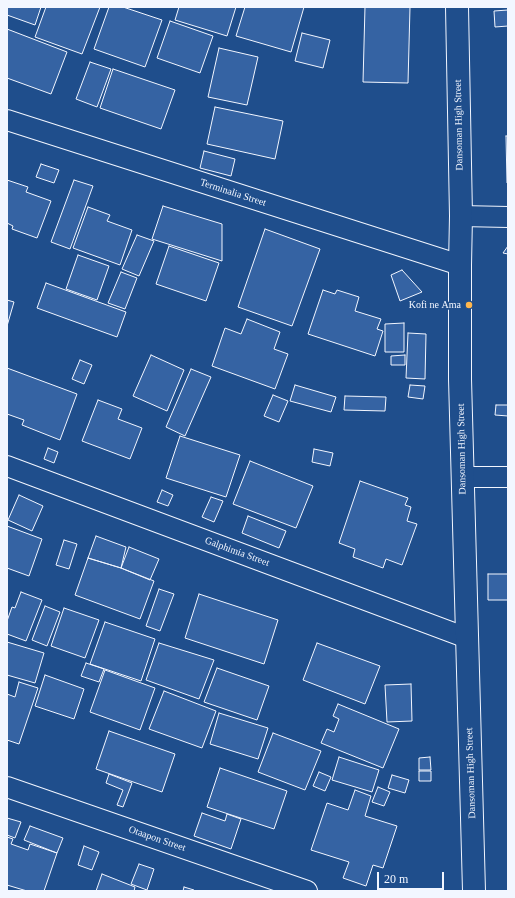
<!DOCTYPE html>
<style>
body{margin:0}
#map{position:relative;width:515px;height:898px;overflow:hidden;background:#1f4e8c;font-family:Georgia,serif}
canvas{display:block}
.frame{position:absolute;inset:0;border:8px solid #f2f6ff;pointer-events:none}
.scale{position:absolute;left:377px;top:872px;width:67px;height:18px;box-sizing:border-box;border:2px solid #f2f6ff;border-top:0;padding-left:5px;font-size:12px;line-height:14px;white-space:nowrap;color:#f2f6ff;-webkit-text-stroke:3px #1f4e8c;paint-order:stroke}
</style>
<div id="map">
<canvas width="515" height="898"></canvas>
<div class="frame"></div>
<div class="scale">20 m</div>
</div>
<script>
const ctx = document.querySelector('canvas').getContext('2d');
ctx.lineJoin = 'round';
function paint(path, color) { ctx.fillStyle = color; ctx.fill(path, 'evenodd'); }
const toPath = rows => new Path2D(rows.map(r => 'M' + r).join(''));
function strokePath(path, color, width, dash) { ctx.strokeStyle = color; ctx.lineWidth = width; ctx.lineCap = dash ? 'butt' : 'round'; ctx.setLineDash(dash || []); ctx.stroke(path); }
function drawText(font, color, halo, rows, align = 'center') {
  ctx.font = font + ' Georgia,serif'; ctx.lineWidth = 3; ctx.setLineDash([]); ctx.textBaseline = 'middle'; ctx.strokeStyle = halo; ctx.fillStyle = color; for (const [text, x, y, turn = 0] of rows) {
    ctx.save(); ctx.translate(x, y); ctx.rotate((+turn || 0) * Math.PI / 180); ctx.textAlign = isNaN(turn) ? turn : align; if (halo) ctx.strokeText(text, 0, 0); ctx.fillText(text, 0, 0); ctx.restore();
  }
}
const building = toPath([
 [7,7,41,7,35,25,7,15,7,7],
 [46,7,100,7,82,54,35,37,46,7],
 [109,7,123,7,162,20,145,67,94,49,109,7],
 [179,7,236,7,227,36,175,20,179,7],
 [245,7,304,7,291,52,236,36,245,7],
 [365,7,410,7,408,83,363,82,365,7],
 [508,10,508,26,495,27,494,11,508,10],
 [170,21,213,36,200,73,157,58,170,21],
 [7,29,67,52,51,94,7,78,7,29],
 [302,33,330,40,323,68,295,61,302,33],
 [219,48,258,57,247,105,208,97,219,48],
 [90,62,111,69,97,107,76,99,90,62],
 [113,69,175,90,161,129,100,108,113,69],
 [215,107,283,121,275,159,207,144,215,107],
 [506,136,508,136,508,183,507,183,506,136],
 [204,151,235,159,231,176,200,168,204,151],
 [41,164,59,170,54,183,36,177,41,164],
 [7,180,28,187,26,192,51,201,37,238,12,229,13,226,7,223,7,180],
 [74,180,93,186,70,249,51,242,74,180],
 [163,206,222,224,222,261,152,239,163,206],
 [88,207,110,215,107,221,132,230,120,265,73,248,88,207],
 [265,229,320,249,292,326,238,307,265,229],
 [137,235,154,241,139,276,122,269,137,235],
 [169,246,219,263,206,301,156,284,169,246],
 [508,246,508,254,503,253,508,246],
 [78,255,109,266,97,300,66,289,78,255],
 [402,270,422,292,400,301,391,275,402,270],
 [121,272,137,278,125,309,108,303,121,272],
 [46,283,126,312,117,337,37,308,46,283],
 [323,290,335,294,337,290,359,297,355,311,381,319,377,329,383,331,375,356,308,334,323,290],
 [7,300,14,302,7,326,7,300],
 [247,319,280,332,274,349,288,354,275,389,212,366,225,328,241,334,247,319],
 [404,323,404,352,385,352,385,324,404,323],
 [408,333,426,334,425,379,406,378,408,333],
 [151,355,184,370,167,411,133,396,151,355],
 [405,355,405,365,391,365,391,356,405,355],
 [80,360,92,365,84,384,72,379,80,360],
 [7,368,77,394,60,440,22,425,24,420,7,414,7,368],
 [191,369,211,377,185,436,166,427,191,369],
 [295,385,336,397,331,412,290,401,295,385],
 [410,385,425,386,423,399,408,397,410,385],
 [273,395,288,401,279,422,264,416,273,395],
 [345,396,386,397,385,411,344,410,345,396],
 [98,400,122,409,118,419,142,428,130,459,82,441,98,400],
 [496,405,508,405,508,416,495,415,496,405],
 [180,436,240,455,226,497,166,478,180,436],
 [48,448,58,452,54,463,44,459,48,448],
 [314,449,333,453,330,466,312,462,314,449],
 [250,461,313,486,296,528,233,504,250,461],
 [360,481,408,498,405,505,411,507,407,521,417,524,402,565,386,559,383,568,353,557,355,549,339,543,360,481],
 [162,490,173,495,168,506,157,502,162,490],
 [19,495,43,506,32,531,8,520,19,495],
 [211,497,223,501,214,522,202,517,211,497],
 [248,516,286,531,279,548,242,533,248,516],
 [7,526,42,539,29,576,7,568,7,526],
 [96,536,126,547,121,568,88,558,96,536],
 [64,540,77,544,69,569,56,565,64,540],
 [129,547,159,559,150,580,121,568,129,547],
 [88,558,121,568,154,581,140,619,75,595,88,558],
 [488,574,508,574,508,600,488,600,488,574],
 [159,589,174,594,160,631,146,626,159,589],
 [21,592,42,600,26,641,7,634,7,621,12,607,15,608,21,592],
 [199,594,278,620,264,664,185,638,199,594],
 [45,606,60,612,47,646,32,640,45,606],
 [64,608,99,620,85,658,51,646,64,608],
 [105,622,155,639,141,681,90,664,105,622],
 [7,642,44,653,35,683,7,675,7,642],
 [159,643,214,660,199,699,146,680,159,643],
 [317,643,380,666,365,704,303,680,317,643],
 [86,663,104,669,99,682,81,676,86,663],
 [217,668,269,686,257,720,204,702,217,668],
 [105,670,155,688,140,730,90,712,105,670],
 [45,675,84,689,74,719,35,706,45,675],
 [19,682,38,688,19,744,7,740,7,694,15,697,19,682],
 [411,684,412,721,387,722,385,685,411,684],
 [164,691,216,711,202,748,149,729,164,691],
 [338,704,399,729,383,768,321,743,327,729,334,732,339,719,333,716,338,704],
 [219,713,268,728,258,759,210,744,219,713],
 [109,731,175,754,162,792,96,769,109,731],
 [273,733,321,751,305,790,258,772,273,733],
 [339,757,379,770,372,792,332,780,339,757],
 [430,757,431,770,419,770,419,758,430,757],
 [220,768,287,791,274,829,207,807,220,768],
 [419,771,431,771,431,781,419,781,419,771],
 [319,772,331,777,325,791,313,786,319,772],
 [109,774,132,783,123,807,117,805,123,790,106,783,109,774],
 [392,775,409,780,405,793,388,788,392,775],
 [378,787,390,792,384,806,372,802,378,787],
 [355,790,371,796,365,816,397,826,383,868,373,865,366,886,343,878,349,862,311,850,327,803,348,810,355,790],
 [202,813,225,821,227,814,241,819,231,849,194,836,202,813],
 [7,818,21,822,15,838,7,835,7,818],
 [30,826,63,838,57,853,24,840,30,826],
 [7,837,13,839,11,844,28,850,30,844,57,853,44,891,27,891,7,885,7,837],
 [84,846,99,852,92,870,78,865,84,846],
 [139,864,154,869,147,890,131,884,139,864],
 [102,874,135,887,134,891,96,891,102,874],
 [184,887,194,890,194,891,183,891,184,887]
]);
paint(building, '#3563a3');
strokePath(building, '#f2f6ff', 1);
const minor = toPath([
 [7,120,460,265],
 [461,216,508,217],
 [7,466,467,638],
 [463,477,508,477],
 [7,787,307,891]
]);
const tertiary = toPath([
 [457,7,461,216,460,265,460,379,474,891]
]);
strokePath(minor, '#f2f6ff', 22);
strokePath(tertiary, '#f2f6ff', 24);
strokePath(minor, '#1f4e8c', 20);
strokePath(tertiary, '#1f4e8c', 22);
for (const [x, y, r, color] of [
 [469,305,4,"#ffb74d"]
]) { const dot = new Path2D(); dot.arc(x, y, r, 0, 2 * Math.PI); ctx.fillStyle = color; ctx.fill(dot); strokePath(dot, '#1f4e8c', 1.5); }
drawText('10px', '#f2f6ff', '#1f4e8c', [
 ["Dansoman High Street",459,125,-91],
 ["Terminalia Street",233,193,18],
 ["Dansoman High Street",462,449,-91],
 ["Galphimia Street",237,552,20],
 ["Dansoman High Street",471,773,-92],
 ["Otaapon Street",157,839,19]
]);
drawText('10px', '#f2f6ff', '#1f4e8c', [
 ["Kofi ne Ama",461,305]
], 'right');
</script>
